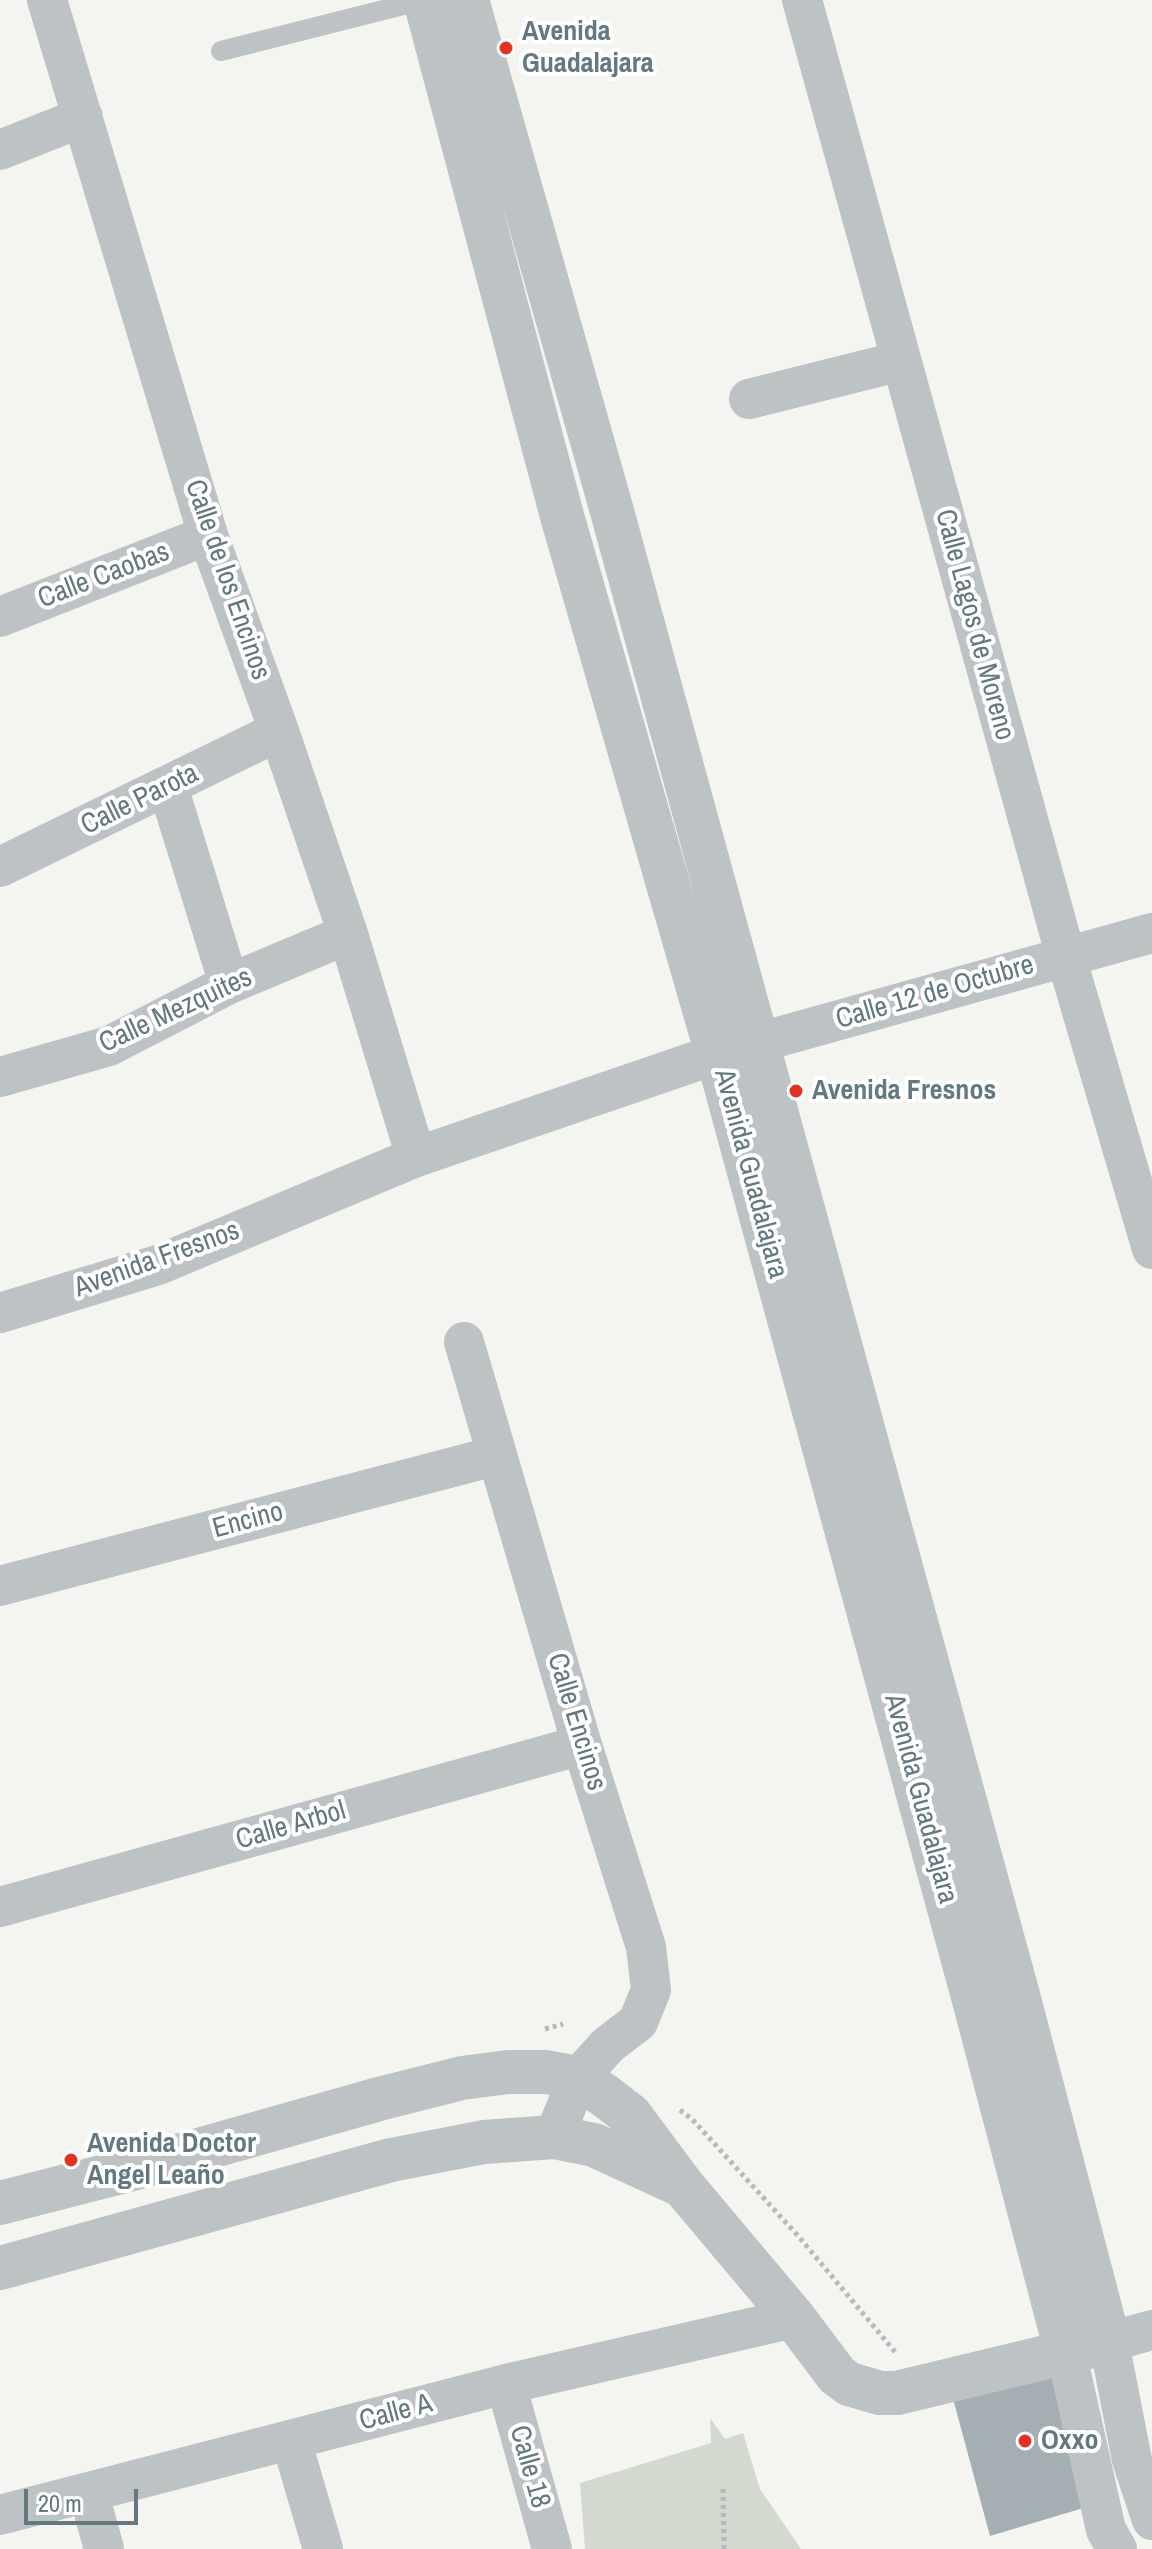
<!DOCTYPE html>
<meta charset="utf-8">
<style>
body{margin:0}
#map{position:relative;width:1152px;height:2549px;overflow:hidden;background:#f4f4f0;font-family:"Archivo Narrow",sans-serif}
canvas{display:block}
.scale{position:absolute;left:24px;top:2489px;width:114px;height:36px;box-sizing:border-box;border:4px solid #637881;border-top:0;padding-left:10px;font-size:24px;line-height:28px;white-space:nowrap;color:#637881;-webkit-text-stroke:6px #fff;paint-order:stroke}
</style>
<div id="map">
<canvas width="1152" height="2549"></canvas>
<div class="scale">20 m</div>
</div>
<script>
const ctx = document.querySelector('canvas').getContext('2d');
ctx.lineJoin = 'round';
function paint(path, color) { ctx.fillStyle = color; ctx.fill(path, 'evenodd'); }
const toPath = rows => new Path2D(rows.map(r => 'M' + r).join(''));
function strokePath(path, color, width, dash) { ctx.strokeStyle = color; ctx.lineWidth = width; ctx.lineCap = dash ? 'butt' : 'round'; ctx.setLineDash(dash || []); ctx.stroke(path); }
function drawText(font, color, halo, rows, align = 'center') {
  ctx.font = font + ' "Archivo Narrow",sans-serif'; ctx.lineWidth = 8; ctx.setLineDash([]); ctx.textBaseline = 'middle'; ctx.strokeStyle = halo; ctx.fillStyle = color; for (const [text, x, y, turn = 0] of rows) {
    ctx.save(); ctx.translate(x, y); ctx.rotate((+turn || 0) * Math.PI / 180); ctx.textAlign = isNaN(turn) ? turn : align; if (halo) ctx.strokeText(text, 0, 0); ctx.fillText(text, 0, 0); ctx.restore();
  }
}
paint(toPath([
 [710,2418,725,2439,743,2433,760,2489,801,2549,585,2549,580,2483,711,2443]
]), '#d4d9cf');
paint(toPath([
 [1066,2351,1100,2503,990,2536,948,2380]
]), '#a5afb3');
strokePath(toPath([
 [545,2029,563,2024],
 [680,2110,692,2119,799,2237,896,2353],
 [723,2489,724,2549]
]), '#b7babc', 5, [4, 4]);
strokePath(toPath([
 [221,51,423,0]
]), '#bdc2c4', 20);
strokePath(toPath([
 [47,0,208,535,279,731,348,934,416,1157],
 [802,0,1066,957,1152,1249],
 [0,150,83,117],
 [749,399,901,361],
 [0,617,208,535],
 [168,787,229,984],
 [0,867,279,731],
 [0,1077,109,1046,229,984,348,934],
 [0,1313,158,1265,416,1157,717,1054,1152,933],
 [464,1342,582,1745,646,1947,651,1990,638,2022,608,2045,578,2078,554,2137],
 [0,1586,495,1456],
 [0,1907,582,1745],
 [1152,2330,1109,2342,1132,2460,1152,2520],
 [1066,2351,1106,2530,1117,2549],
 [506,2384,552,2549],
 [291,2440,323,2549],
 [89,2494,104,2549],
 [0,2515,506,2384,794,2318]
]), '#bdc2c4', 40);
strokePath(toPath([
 [425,0,562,516,717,1054,975,2004,1066,2351],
 [0,2203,125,2171,379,2099,462,2078,508,2072,546,2072,578,2078,604,2095,630,2115,683,2186,794,2318,837,2375,849,2384,880,2393,897,2393,1109,2342,1018,1995,610,504,467,0],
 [0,2268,391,2160,484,2142,554,2137,594,2145,681,2185]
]), '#bdc2c4', 44);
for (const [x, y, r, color] of [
 [506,48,8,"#e23222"],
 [796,1091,8,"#e23222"],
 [71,2160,8,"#e23222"],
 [1025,2441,8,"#e23222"]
]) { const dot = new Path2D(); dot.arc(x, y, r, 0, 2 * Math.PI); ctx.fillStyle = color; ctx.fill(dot); strokePath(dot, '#fff', 3); }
drawText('bold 28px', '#637881', '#fff', [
 ["Avenida",522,32],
 ["Guadalajara",522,64],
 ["Avenida Fresnos",812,1091],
 ["Avenida Doctor",87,2144],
 ["Angel Leaño",87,2176],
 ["Oxxo",1041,2441]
], 'left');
drawText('28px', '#637881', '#fff', [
 ["Calle Caobas",104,576,-21],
 ["Calle de los Encinos",227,580,71],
 ["Calle Lagos de Moreno",974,625,75],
 ["Calle Parota",140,800,-26],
 ["Calle 12 de Octubre",935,993,-16],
 ["Calle Mezquites",176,1011,-25],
 ["Avenida Guadalajara",750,1174,75],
 ["Avenida Fresnos",157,1260,-20],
 ["Encino",248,1521,-15],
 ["Calle Encinos",576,1722,73],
 ["Avenida Guadalajara",920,1799,75],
 ["Calle Arbol",291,1826,-16],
 ["Calle A",396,2413,-15],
 ["Calle 18",529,2467,74]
]);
</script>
